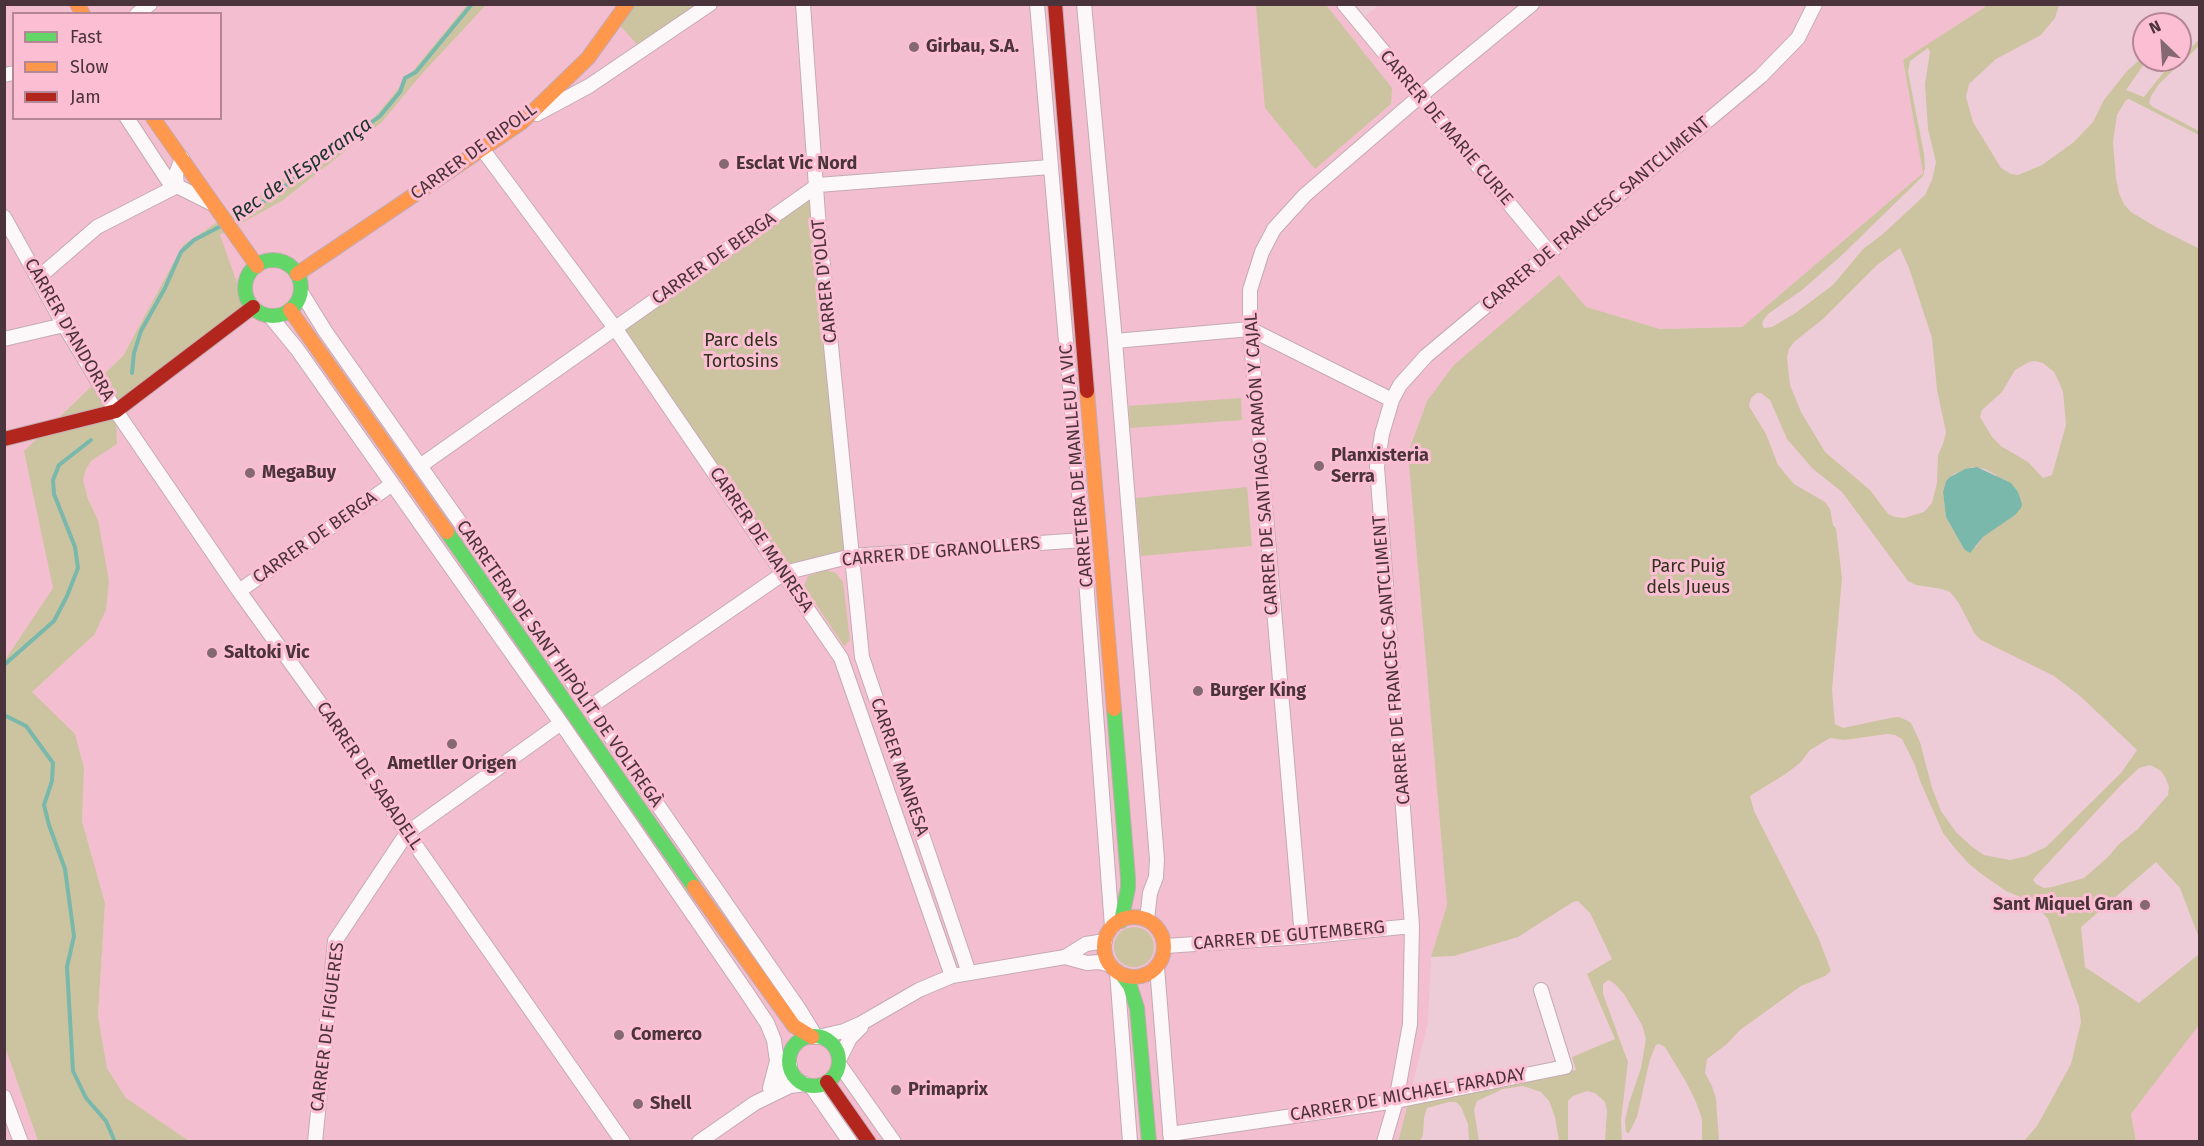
<!DOCTYPE html>
<meta charset="utf-8">
<style>
body{margin:0}
#map{position:relative;width:2204px;height:1146px;overflow:hidden;background:#eeccd7;font-family:"Fira Sans",sans-serif}
canvas{display:block}
.frame{position:absolute;inset:0;border:6px solid #4b333b;pointer-events:none}
.legend{position:absolute;left:12px;top:12px;width:210px;height:108px;box-sizing:border-box;background:#fcbed2;border:2px solid #b58696;margin:0;padding:8px 10px;list-style:none;font-size:18px;color:#4b333b}
.legend li{display:flex;align-items:center;gap:12px;height:30px}
.legend b{width:30px;border:2px solid #b58696}
.north{position:absolute;left:2132px;top:12px;width:60px;height:60px;box-sizing:border-box;background:#fcbed2;border:2px solid #b58696;border-radius:50%;rotate:335deg;font-size:16px;font-weight:700;line-height:24px;text-align:center;color:#4b333b}
.north::after{content:'';display:block;margin:auto;width:21px;height:27px;background:#846972;clip-path:polygon(50% 0,100% 100%,50% 72%,0 100%)}
</style>
<div id="map">
<canvas width="2204" height="1146"></canvas>
<div class="frame"></div>
<ul class="legend">
<li><b style="height:8px;background:#63d668"></b>Fast</li>
<li><b style="height:8px;background:#ff974d"></b>Slow</li>
<li><b style="height:8px;background:#b3261e"></b>Jam</li>
</ul>
<div class="north">N</div>
</div>
<script>
const ctx = document.querySelector('canvas').getContext('2d');
ctx.lineJoin = 'round';
function paint(path, color) { ctx.fillStyle = color; ctx.fill(path, 'evenodd'); }
const toPath = rows => new Path2D(rows.map(r => 'M' + r).join(''));
function strokePath(path, color, width, dash) { ctx.strokeStyle = color; ctx.lineWidth = width; ctx.lineCap = dash ? 'butt' : 'round'; ctx.setLineDash(dash || []); ctx.stroke(path); }
function drawText(font, color, halo, rows, align = 'center') {
  ctx.font = font + ' "Fira Sans",sans-serif'; ctx.lineWidth = 6; ctx.setLineDash([]); ctx.textBaseline = 'middle'; ctx.strokeStyle = halo; ctx.fillStyle = color; for (const [text, x, y, turn = 0] of rows) {
    ctx.save(); ctx.translate(x, y); ctx.rotate((+turn || 0) * Math.PI / 180); ctx.textAlign = isNaN(turn) ? turn : align; if (halo) ctx.strokeText(text, 0, 0); ctx.fillText(text, 0, 0); ctx.restore();
  }
}
paint(toPath([
 [1350,4,1362,19,1380,4,1985,5,1985,7,1903,60,1923,173,1742,327,1660,329,1585,307,1427,401,1408,453,1447,905,1431,957,1428,1023,1398,1141,189,1141,126,1098,107,1068,98,1017,105,903,82,821,84,768,31,692,94,635,98,520,88,499,83,480,86,469,91,461,117,444,116,411,245,308,220,235,282,201,382,122,420,76,486,5],
 [5,5,467,5,375,117,183,245,123,356,24,451,54,588,5,660],
 [14,14,220,14,220,118,14,118],
 [2199,1025,2199,1141,2136,1141,2131,1114],
 [5,1047,38,1141,5,1141]
]), '#f3becf');
paint(toPath([
 [467,5,486,5,420,76,382,122,282,201,220,235,246,308,116,411,117,444,91,461,86,469,83,480,88,499,98,520,109,581,106,610,94,635,32,692,75,734,84,768,82,821,105,903,98,1016,107,1068,126,1098,189,1141,38,1141,5,1047,5,660,53,588,24,451,123,356,183,245,375,117],
 [627,5,710,5,642,50,616,21],
 [1256,5,1326,5,1392,88,1391,104,1315,169,1265,108],
 [1985,5,2059,5,2055,18,2041,35,1996,59,1969,84,1966,97,1973,122,2001,168,2011,174,2018,175,2042,165,2074,142,2093,122,2104,100,2127,71,2144,56,2144,60,2147,60,2126,90,2144,97,2163,73,2199,40,2199,46,2159,84,2151,96,2149,103,2153,107,2199,131,2199,135,2129,99,2126,100,2117,115,2113,142,2116,178,2119,193,2124,204,2131,212,2156,227,2200,249,2199,938,2180,888,2156,862,2081,927,2085,967,2139,1003,2199,954,2199,1025,2131,1114,2136,1141,2024,1141,2037,1126,2071,1064,2081,1022,2079,1007,2048,919,2034,903,2006,891,1980,873,1968,863,1953,846,1943,833,1920,781,1915,765,1902,739,1895,735,1887,734,1844,740,1830,738,1810,750,1800,763,1787,773,1750,796,1754,811,1819,939,1831,971,1825,976,1801,986,1740,1030,1727,1044,1707,1059,1705,1073,1712,1086,1716,1099,1719,1141,1702,1141,1702,1119,1696,1102,1686,1082,1665,1047,1659,1044,1656,1045,1650,1059,1637,1117,1629,1133,1626,1132,1625,1121,1629,1103,1641,1068,1646,1039,1642,1025,1624,994,1615,984,1609,980,1603,984,1603,994,1628,1062,1621,1120,1622,1141,1605,1141,1607,1111,1605,1102,1595,1093,1587,1091,1573,1096,1568,1101,1568,1141,1559,1141,1555,1117,1549,1101,1541,1092,1523,1086,1503,1089,1477,1101,1474,1110,1479,1141,1469,1141,1468,1124,1461,1107,1456,1102,1449,1102,1427,1108,1424,1118,1423,1135,1420,1141,1398,1142,1408,1103,1576,1070,1572,1057,1615,1039,1587,974,1612,959,1590,913,1578,901,1573,902,1518,937,1454,956,1431,957,1447,905,1408,453,1427,401,1454,365,1559,275,1586,307,1660,329,1742,327,1923,173,1903,60,1985,7],
 [1928,48,1930,52,1925,84,1928,129,1936,162,1932,180,1925,195,1883,234,1863,249,1833,285,1794,314,1772,327,1764,328,1762,324,1763,321,1768,314,1802,290,1841,256,1923,176,1925,168,1924,154,1908,72,1910,61],
 [1900,248,1909,268,1932,338,1937,390,1946,432,1943,444,1938,455,1937,483,1932,503,1924,512,1904,518,1895,517,1888,514,1870,490,1825,452,1801,412,1790,385,1787,357,1789,349,1794,342,1823,319,1877,265],
 [2035,361,2043,363,2054,372,2058,380,2063,392,2066,425,2052,475,2043,478,2028,462,2001,446,1992,437,1980,417,1982,410,2002,392,2015,370,2029,362],
 [1757,393,1761,393,1770,400,1787,439,1813,469,1842,492,1908,581,1916,585,1942,589,1950,592,1958,602,1975,634,1981,640,2054,676,2080,696,2137,750,2121,773,2046,847,2027,856,2010,860,1984,855,1971,846,1956,832,1941,811,1932,788,1920,742,1911,723,1908,721,1899,717,1890,718,1843,728,1835,724,1832,690,1842,578,1836,528,1833,525,1830,509,1825,502,1794,484,1778,465,1766,434,1749,406,1751,398],
 [1973,467,1985,469,1996,475,2015,514,1983,537,1976,547,1964,549,1946,517,1943,492,1946,481,1954,474],
 [2150,765,2161,771,2166,779,2169,787,2168,795,2138,829,2119,844,2108,857,2084,878,2052,887,2044,888,2036,884,2033,880,2036,876,2121,785,2139,768],
 [818,185,852,556,784,573,615,328],
 [1241,398,1242,420,1130,428,1129,406],
 [1247,487,1252,546,1141,556,1136,498],
 [826,570,836,573,843,582,850,640,844,646,804,586,808,576],
 '1114 947a20 20 0 1 1 40 0a20 20 0 1 1-40 0Z'
]), '#ccc4a0');
paint(toPath([
 [1977,467,2011,483,2018,492,2022,504,2021,508,2015,515,1983,537,1970,553,1964,549,1946,517,1943,492,1946,481,1950,477,1965,469]
]), '#7ab8ac');
strokePath(toPath([
 [233,220,266,200,380,116,400,92,405,78,416,72,472,4],
 [132,373,134,353,141,331,165,288,181,252,194,240,221,226],
 [4,665,54,621,67,596,78,568,75,547,54,494,53,480,59,465,91,440],
 [4,715,26,726,53,763,52,781,44,805,49,825,65,869,74,936,67,967,73,1071,86,1098,106,1121,115,1142]
]), '#7ab8ac', 4);
const street = toPath([
 [803,4,818,215,862,657,969,973],
 [1037,4,1083,540,1112,927],
 [1084,4,1115,341,1157,859,1156,877,1150,893,1147,920],
 [1344,4,1549,252],
 [137,14,150,4],
 [4,75,14,73],
 [537,114,589,86,710,4],
 [127,118,173,188],
 [483,150,615,328,841,658,952,976],
 [182,158,176,174,177,186,211,203],
 [4,217,64,325,116,411,239,591,353,749,407,833,623,1142],
 [38,278,97,227,177,186],
 [301,292,325,331,590,707,799,1009,816,1037],
 [270,316,297,349,561,723,745,990,767,1023,774,1040,777,1061,770,1088],
 [4,339,64,325],
 [1115,341,1250,329,1392,400],
 [420,466,818,185,1050,167],
 [239,591,391,485],
 [590,707,784,573,852,556,1083,540],
 [1302,937,1250,329,1250,290,1262,252,1274,229,1305,195,1419,97,1532,4],
 [1165,946,1302,937,1412,926],
 [1065,957,1087,963,1099,962,1110,965],
 [1157,967,1171,1142],
 [1117,972,1130,1142],
 [818,1037,844,1031,860,1024,919,990,952,976,1065,957,1086,944,1105,941],
 [839,1060,850,1038,861,1027],
 [839,1064,894,1142],
 [774,1084,790,1065],
 [811,1086,850,1142],
 [4,1097,21,1142],
 [1170,1134,1396,1101,1565,1067,1541,990],
 [315,1142,335,941,407,833,561,723],
 [699,1142,755,1103,790,1086,805,1084],
 [1384,1142,1396,1101,1410,1024,1412,926,1377,467,1382,434,1392,400,1400,385,1426,356,1761,76,1798,38,1815,4]
]);
const fast = toPath([
 '245 288a28 28 0 1 1 56 0a28 28 0 1 1-56 0Z',
 [447,532,694,887],
 [1114,709,1128,878,1128,888,1121,921],
 [1122,975,1130,986,1137,1008,1149,1142],
 '789 1061a25 25 0 1 1 50 0a25 25 0 1 1-50 0Z'
]);
const slow = toPath([
 [77,4,83,14],
 [153,118,257,266],
 [297,274,522,122,588,58,627,4],
 [290,310,447,532],
 [1087,391,1114,709],
 [694,887,794,1026,812,1037],
 '1104 947a30 30 0 1 1 60 0a30 30 0 1 1-60 0Z'
]);
const jam = toPath([
 [1055,4,1087,391],
 [4,439,116,411,253,307],
 [827,1082,869,1142]
]);
strokePath(street, '#c5abb3', 16);
strokePath(fast, '#c5abb3', 16);
strokePath(slow, '#c5abb3', 16);
strokePath(jam, '#c5abb3', 16);
strokePath(street, '#fcf7f9', 14);
strokePath(fast, '#63d668', 14);
strokePath(slow, '#ff974d', 14);
strokePath(jam, '#b3261e', 14);
for (const [x, y, r, color] of [
 [914,47,6,"#846972"],
 [724,164,6,"#846972"],
 [1319,466,6,"#846972"],
 [250,473,6,"#846972"],
 [212,653,6,"#846972"],
 [1198,691,6,"#846972"],
 [452,744,6,"#846972"],
 [2145,905,6,"#846972"],
 [619,1035,6,"#846972"],
 [896,1090,6,"#846972"],
 [638,1104,6,"#846972"]
]) { const dot = new Path2D(); dot.arc(x, y, r, 0, 2 * Math.PI); ctx.fillStyle = color; ctx.fill(dot); strokePath(dot, '#fcbed2', 2); }
drawText('bold 18px', '#4b333b', '#fcbed2', [
 ["Girbau, S.A.",926,47],
 ["Esclat Vic Nord",736,164],
 ["Planxisteria",1331,456],
 ["Serra",1331,477],
 ["MegaBuy",262,473],
 ["Saltoki Vic",224,653],
 ["Burger King",1210,691],
 ["Ametller Origen",452,764,"center"],
 ["Sant Miquel Gran",2133,905,"right"],
 ["Comerco",631,1035],
 ["Primaprix",908,1090],
 ["Shell",650,1104]
], 'left');
drawText('18px', '#4b333b', '#fcbed2', [
 ["CARRER DE MARIE CURIE",1446,128,50],
 ["CARRER DE RIPOLL",474,152,-36],
 ["CARRER DE FRANCESC SANTCLIMENT",1596,214,-40],
 ["CARRER DE BERGA",714,259,-35],
 ["CARRER D'OLOT",825,281,-96],
 ["CARRER D'ANDORRA",69,330,60],
 ["CARRER DE SANTIAGO RAMÓN Y CAJAL",1262,464,-94],
 ["CARRETERA DE MANLLEU A VIC",1077,466,-95],
 ["CARRER DE BERGA",315,538,-35],
 ["CARRER DE MANRESA",761,540,56],
 ["CARRER DE GRANOLLERS",941,552,-5],
 ["CARRER DE FRANCESC SANTCLIMENT",1392,660,-95],
 ["CARRETERA DE SANT HIPÒLIT DE VOLTREGÀ",559,664,55],
 ["CARRER MANRESA",899,767,71],
 ["CARRER DE SABADELL",369,776,56],
 ["CARRER DE GUTEMBERG",1289,936,-5],
 ["CARRER DE FIGUERES",328,1027,-83],
 ["CARRER DE MICHAEL FARADAY",1408,1095,-10]
]);
drawText('18px', '#2f331c', '#fcbed2', [
 ["Parc dels",741,341],
 ["Tortosins",741,362],
 ["Parc Puig",1688,567],
 ["dels Jueus",1688,588]
]);
drawText('italic 20px', '#16352e', '#fcbed2', [
 ["Rec de l'Esperança",302,170,-35]
]);
</script>
